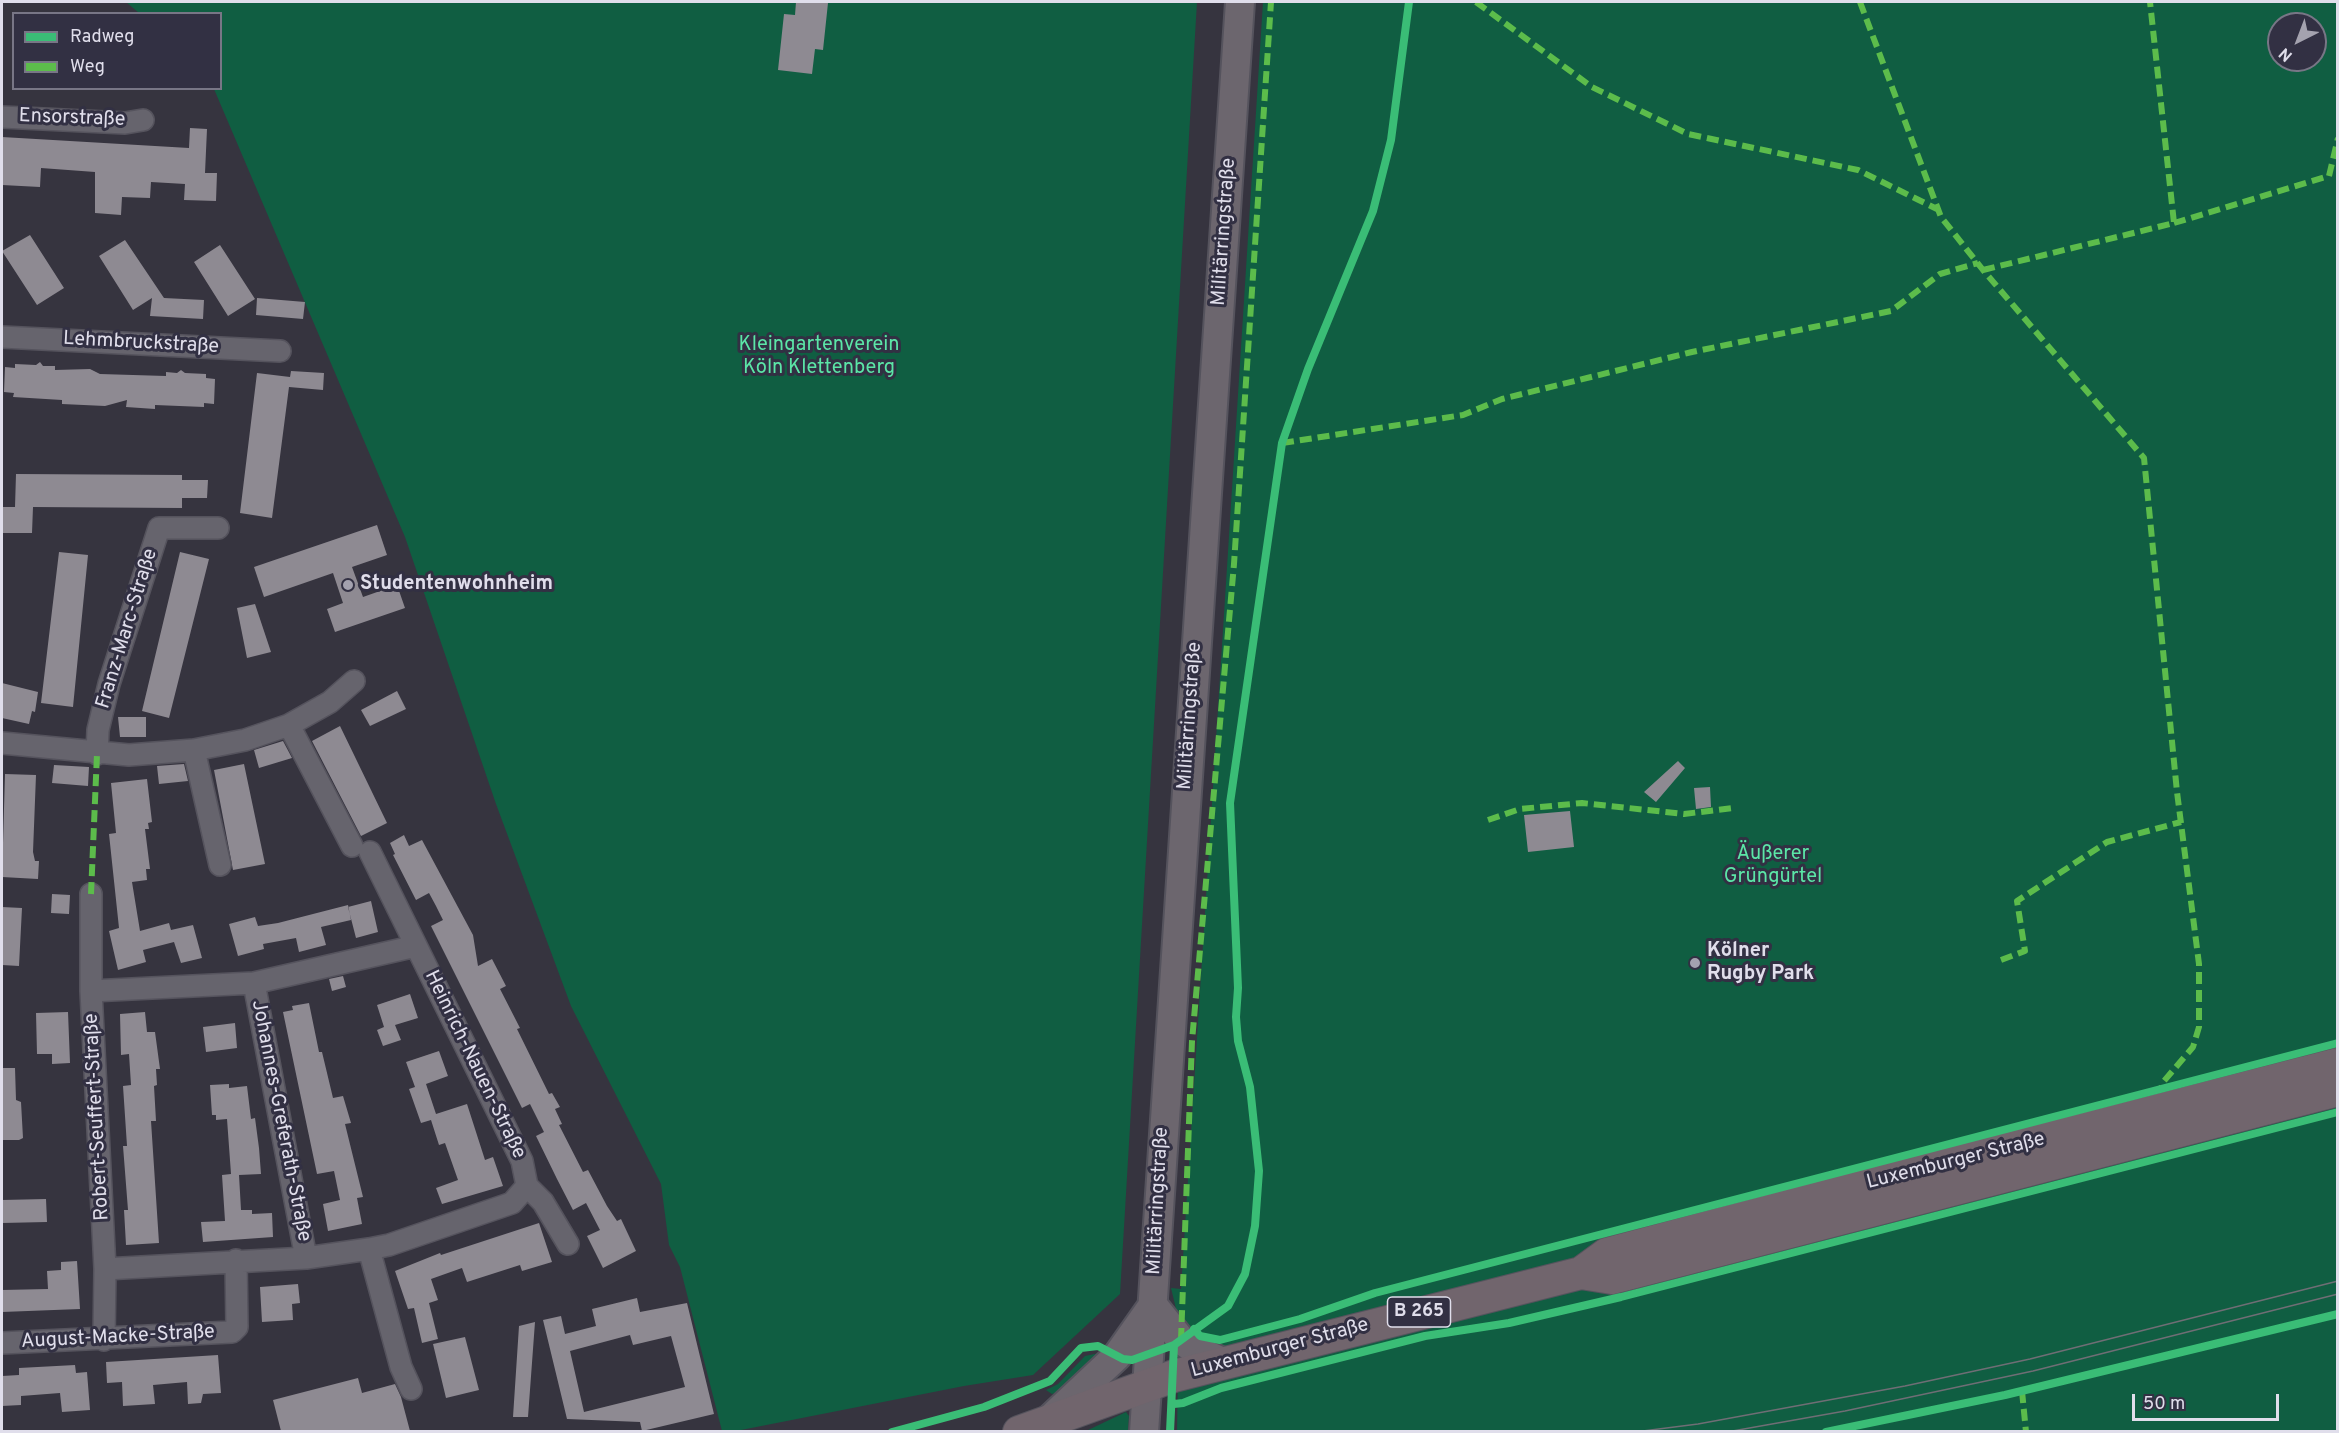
<!DOCTYPE html>
<meta charset="utf-8">
<style>
body{margin:0}
#map{position:relative;width:2339px;height:1433px;overflow:hidden;background:#36343f;font-family:Overpass,sans-serif}
canvas{display:block}
.frame{position:absolute;inset:0;border:3px solid #e0deeb;pointer-events:none}
.legend{position:absolute;left:12px;top:12px;width:210px;height:78px;box-sizing:border-box;background:#323043;border:2px solid #787686;margin:0;padding:8px 10px;list-style:none;font-size:18px;color:#e0deeb}
.legend li{display:flex;align-items:center;gap:12px;height:30px}
.legend b{width:30px;border:2px solid #787686}
.north{position:absolute;left:2267px;top:12px;width:60px;height:60px;box-sizing:border-box;background:#323043;border:2px solid #787686;border-radius:50%;rotate:222deg;font-size:16px;font-weight:700;line-height:24px;text-align:center;color:#e0deeb}
.north::after{content:'';display:block;margin:auto;width:21px;height:27px;background:#a4a2af;clip-path:polygon(50% 0,100% 100%,50% 72%,0 100%)}
.scale{position:absolute;left:2132px;top:1394px;width:147px;height:27px;box-sizing:border-box;border:3px solid #e0deeb;border-top:0;padding-left:8px;font-size:18px;line-height:21px;white-space:nowrap;color:#e0deeb;-webkit-text-stroke:4px #323043;paint-order:stroke}
</style>
<div id="map">
<canvas width="2339" height="1433"></canvas>
<div class="frame"></div>
<ul class="legend">
<li><b style="height:8px;background:#3abd76"></b>Radweg</li>
<li><b style="height:8px;background:#5cbc4b"></b>Weg</li>
</ul>
<div class="north">N</div>
<div class="scale">50 m</div>
</div>
<script>
const ctx = document.querySelector('canvas').getContext('2d');
ctx.lineJoin = 'round';
function paint(path, color) { ctx.fillStyle = color; ctx.fill(path, 'evenodd'); }
const toPath = rows => new Path2D(rows.map(r => 'M' + r).join(''));
function strokePath(path, color, width, dash) { ctx.strokeStyle = color; ctx.lineWidth = width; ctx.lineCap = dash ? 'butt' : 'round'; ctx.setLineDash(dash || []); ctx.stroke(path); }
function drawText(font, color, halo, rows, align = 'center') {
  ctx.font = font + ' Overpass,sans-serif'; ctx.lineWidth = 6; ctx.setLineDash([]); ctx.textBaseline = 'middle'; ctx.strokeStyle = halo; ctx.fillStyle = color; for (const [text, x, y, turn = 0] of rows) {
    ctx.save(); ctx.translate(x, y); ctx.rotate((+turn || 0) * Math.PI / 180); ctx.textAlign = isNaN(turn) ? turn : align; if (halo) ctx.strokeText(text, 0, 0); ctx.fillText(text, 0, 0); ctx.restore();
  }
}
paint(toPath([
 [126,2,1197,2,1120,1294,1033,1375,964,1386,736,1431,722,1431,680,1267,669,1245,661,1184,571,1006,496,804,405,537,214,89,220,88,220,14,139,13],
 [1263,2,2337,2,2337,1431,1177,1431,1179,1321,1171,1288,1181,1289],
 [2279,24,2315,24,2315,60,2279,60],
 [1099,1353,1109,1356,1067,1388,1052,1394,1046,1390,1058,1384,1085,1356],
 [1126,1412,1129,1416,1128,1431,1086,1431]
]), '#105e42');
paint(toPath([
 [796,2,828,3,823,50,815,49,812,74,778,70,784,14,795,15],
 [190,128,207,129,205,173,217,173,216,201,184,200,185,184,151,182,150,198,122,197,121,215,95,213,95,172,41,168,40,187,2,185,2,137,189,148],
 [30,235,64,288,37,305,2,251],
 [125,240,164,298,204,300,203,319,150,316,152,298,133,310,99,256],
 [220,245,255,299,228,316,194,262],
 [257,298,305,302,303,319,256,315],
 [40,362,43,366,55,366,55,370,90,369,100,374,166,376,166,372,177,373,181,370,185,373,206,374,206,378,215,379,214,404,204,403,204,407,155,405,155,409,126,407,127,400,105,406,62,404,62,400,13,397,14,393,4,392,5,367,15,368,15,364,36,365],
 [291,371,324,373,323,390,289,387,272,518,240,513,257,373,290,377],
 [16,474,182,475,182,480,208,480,207,498,182,498,182,508,33,507,32,533,2,533,2,507,15,507],
 [377,525,387,555,352,567,363,597,397,585,405,608,335,632,327,609,343,603,333,573,264,597,254,567],
 [59,552,88,555,73,707,41,703],
 [180,552,209,559,169,718,142,711],
 [255,604,271,652,247,658,237,608],
 [2,683,38,692,35,712,32,711,29,724,2,718],
 [397,691,406,709,370,726,361,710],
 [118,717,146,717,146,737,120,737],
 [340,726,387,823,361,836,312,741],
 [283,741,292,758,259,768,254,750],
 [1678,761,1685,768,1656,802,1644,792],
 [184,764,188,781,159,784,157,766],
 [244,764,265,864,233,870,214,770],
 [54,765,89,767,88,786,52,783],
 [5,774,36,775,33,852,35,861,39,861,38,879,2,877],
 [147,779,152,822,148,823,149,829,145,829,150,869,146,869,147,880,132,882,140,931,169,923,171,930,193,925,202,958,181,963,174,942,143,950,146,962,118,970,109,931,119,928,109,834,116,833,111,783],
 [1710,787,1711,807,1696,809,1694,788],
 [1570,811,1574,847,1528,852,1524,815],
 [404,835,409,846,422,840,473,935,478,966,492,959,506,986,500,989,520,1028,517,1029,549,1094,552,1093,560,1107,555,1109,562,1124,559,1125,583,1172,588,1170,607,1206,617,1221,621,1219,636,1251,603,1268,587,1236,600,1230,586,1203,573,1210,557,1179,536,1136,544,1132,530,1104,522,1108,431,926,443,920,436,906,429,893,416,900,393,855,395,854,390,843],
 [52,894,70,895,69,914,51,913],
 [371,901,378,932,356,938,348,907],
 [348,905,351,920,321,927,326,945,299,952,296,938,263,944,264,949,238,956,229,924,255,917,258,926,278,923],
 [2,907,22,908,19,966,2,965],
 [343,976,346,987,332,991,329,979],
 [410,994,418,1018,395,1025,401,1040,383,1046,377,1030,384,1027,377,1005],
 [309,1003,319,1052,322,1052,333,1098,343,1096,351,1123,345,1124,363,1197,357,1198,362,1224,328,1231,323,1204,340,1200,334,1171,317,1174,283,1012,293,1010,292,1006],
 [68,1012,70,1063,52,1064,52,1054,37,1054,36,1013],
 [145,1012,147,1032,155,1032,160,1069,156,1069,157,1085,154,1086,156,1121,151,1121,159,1243,126,1245,124,1210,128,1210,123,1146,127,1146,123,1086,131,1085,129,1054,121,1055,120,1014],
 [235,1023,237,1048,206,1052,203,1027],
 [439,1051,448,1076,426,1084,436,1114,467,1104,485,1160,493,1157,503,1186,442,1204,436,1188,458,1180,445,1143,439,1145,431,1120,421,1123,409,1089,415,1087,406,1062],
 [2,1068,15,1068,16,1100,21,1102,23,1138,19,1140,2,1140],
 [229,1084,229,1088,247,1086,251,1119,255,1118,259,1148,261,1174,239,1175,241,1210,252,1210,252,1214,272,1213,273,1237,203,1242,201,1222,225,1221,222,1175,231,1174,227,1119,216,1120,216,1115,212,1115,210,1085],
 [46,1199,47,1222,2,1223,2,1200],
 [539,1223,552,1262,522,1271,520,1265,467,1282,462,1268,431,1279,438,1300,429,1303,438,1339,422,1343,414,1308,408,1309,395,1271,440,1253,441,1255],
 [77,1261,80,1309,2,1312,2,1290,48,1289,47,1271,61,1270,61,1262],
 [298,1284,300,1303,292,1304,293,1320,262,1322,260,1287],
 [637,1298,640,1312,687,1303,714,1414,642,1431,640,1422,567,1419,543,1320,561,1316,565,1334,596,1326,592,1309],
 [630,1335,633,1345,671,1336,685,1387,584,1412,570,1351],
 [535,1322,528,1417,513,1417,519,1326],
 [465,1337,479,1390,446,1398,433,1344],
 [218,1355,221,1393,203,1394,201,1403,188,1404,187,1382,153,1385,155,1404,123,1406,122,1382,107,1383,106,1362],
 [75,1365,76,1373,87,1372,90,1410,62,1412,60,1393,21,1396,21,1405,2,1406,2,1376,19,1375,19,1368],
 [358,1378,362,1393,395,1384,401,1397,410,1431,281,1431,273,1400]
]), '#8e8a92');
const minor = toPath([
 [2,117,125,123,143,120],
 [2,337,280,351],
 [289,725,352,846],
 [2,743,129,755,194,750,245,740,289,725,330,702,354,681],
 [194,750,220,865],
 [97,754,98,730,109,684,159,528,218,528],
 [370,852,522,1161,527,1186],
 [91,894,91,991,105,1269,104,1340],
 [254,983,306,1258],
 [91,991,254,983,416,946],
 [527,1186,543,1202,568,1244],
 [369,1249,401,1367,411,1389],
 [105,1269,306,1258,369,1249,389,1245,512,1203,527,1186],
 [2,1343,232,1332,237,1327,236,1260]
]);
const secondary = toPath([
 [1153,1305,1181,1340,1194,1349,1225,1363],
 [1050,1419,1117,1356,1153,1305],
 [1144,1432,1240,2]
]);
const primary = toPath([
 [1581,1273,1612,1278,2338,1090],
 [1019,1432,1174,1376,1581,1273,1607,1254,1888,1179,2338,1064]
]);
strokePath(minor, '#55535d', 24);
strokePath(secondary, '#55535d', 32);
strokePath(primary, '#55535d', 34);
strokePath(minor, '#66646d', 21);
strokePath(secondary, '#6c666e', 28);
strokePath(primary, '#71656d', 32);
strokePath(toPath([
 [1635,1432,1698,1424,1905,1386,2030,1359,2338,1281],
 [1727,1432,1845,1411,2033,1371,2338,1294]
]), '#6f6e75', 1.5);
strokePath(toPath([
 [1476,2,1592,87,1688,134,1858,170,1939,210],
 [1860,2,1941,217,1983,270,2144,458,2177,792,2199,964,2199,1027,2193,1047,2164,1081,2161,1088],
 [2174,223,2329,176,2338,138],
 [1983,270,2174,223,2150,2],
 [1282,443,1463,415,1502,399,1692,352,1891,311,1940,274,1978,263],
 [1488,820,1520,809,1582,803,1684,814,1733,808],
 [91,894,97,754],
 [2001,960,2025,951,2017,901,2107,842,2181,822],
 [1181,1340,1192,1041,1234,564,1271,2],
 [2022,1391,2026,1432]
]), '#5cbc4b', 6, [12, 6]);
strokePath(toPath([
 [1194,1329,1200,1336,1220,1340,1300,1319,1375,1293,2338,1043],
 [1174,1404,1183,1403,1221,1388,1425,1336,1509,1323,1621,1297,2338,1112],
 [892,1432,984,1407,1050,1381,1081,1348,1098,1346,1123,1359,1132,1360,1174,1345],
 [1170,1432,1174,1345,1228,1306,1245,1274,1255,1226,1259,1171,1250,1087,1238,1041,1236,1017,1238,988,1230,803,1282,443,1308,369,1373,211,1391,140,1409,2],
 [1826,1432,2005,1395,2338,1314]
]), '#3abd76', 8);
for (const [x, y, r, color] of [
 [348,585,6,"#a4a2af"],
 [1695,963,6,"#a4a2af"]
]) { const dot = new Path2D(); dot.arc(x, y, r, 0, 2 * Math.PI); ctx.fillStyle = color; ctx.fill(dot); strokePath(dot, '#323043', 2); }
for (const [x, y, w] of [
 [1419,1312,63]
]) { const box = new Path2D(); box.roundRect(x - w / 2, y - 15, w, 30, 4.5); ctx.fillStyle = '#323043'; ctx.fill(box); strokePath(box, '#e0deeb', 1.5); }
drawText('bold 18px', '#e0deeb', null, [
 ["B 265",1419,1312]
]);
drawText('20px', '#e0deeb', '#323043', [
 ["Ensorstraße",72,119,2],
 ["Militärringstraße",1225,232,-86],
 ["Lehmbruckstraße",141,344,3],
 ["Franz-Marc-Straße",128,629,-73],
 ["Militärringstraße",1191,716,-86],
 ["Heinrich-Nauen-Straße",474,1065,64],
 ["Robert-Seuffert-Straße",98,1117,-93],
 ["Johannes-Greferath-Straße",280,1121,79],
 ["Luxemburger Straße",1956,1162,-14],
 ["Militärringstraße",1159,1201,-87],
 ["August-Macke-Straße",118,1338,-3],
 ["Luxemburger Straße",1280,1349,-15]
]);
drawText('20px', '#5be6a7', '#323043', [
 ["Kleingartenverein",819,346],
 ["Köln Klettenberg",819,369],
 ["Äußerer",1773,855],
 ["Grüngürtel",1773,878]
]);
drawText('bold 20px', '#e0deeb', '#323043', [
 ["Studentenwohnheim",360,585],
 ["Kölner",1707,952],
 ["Rugby Park",1707,975]
], 'left');
</script>
